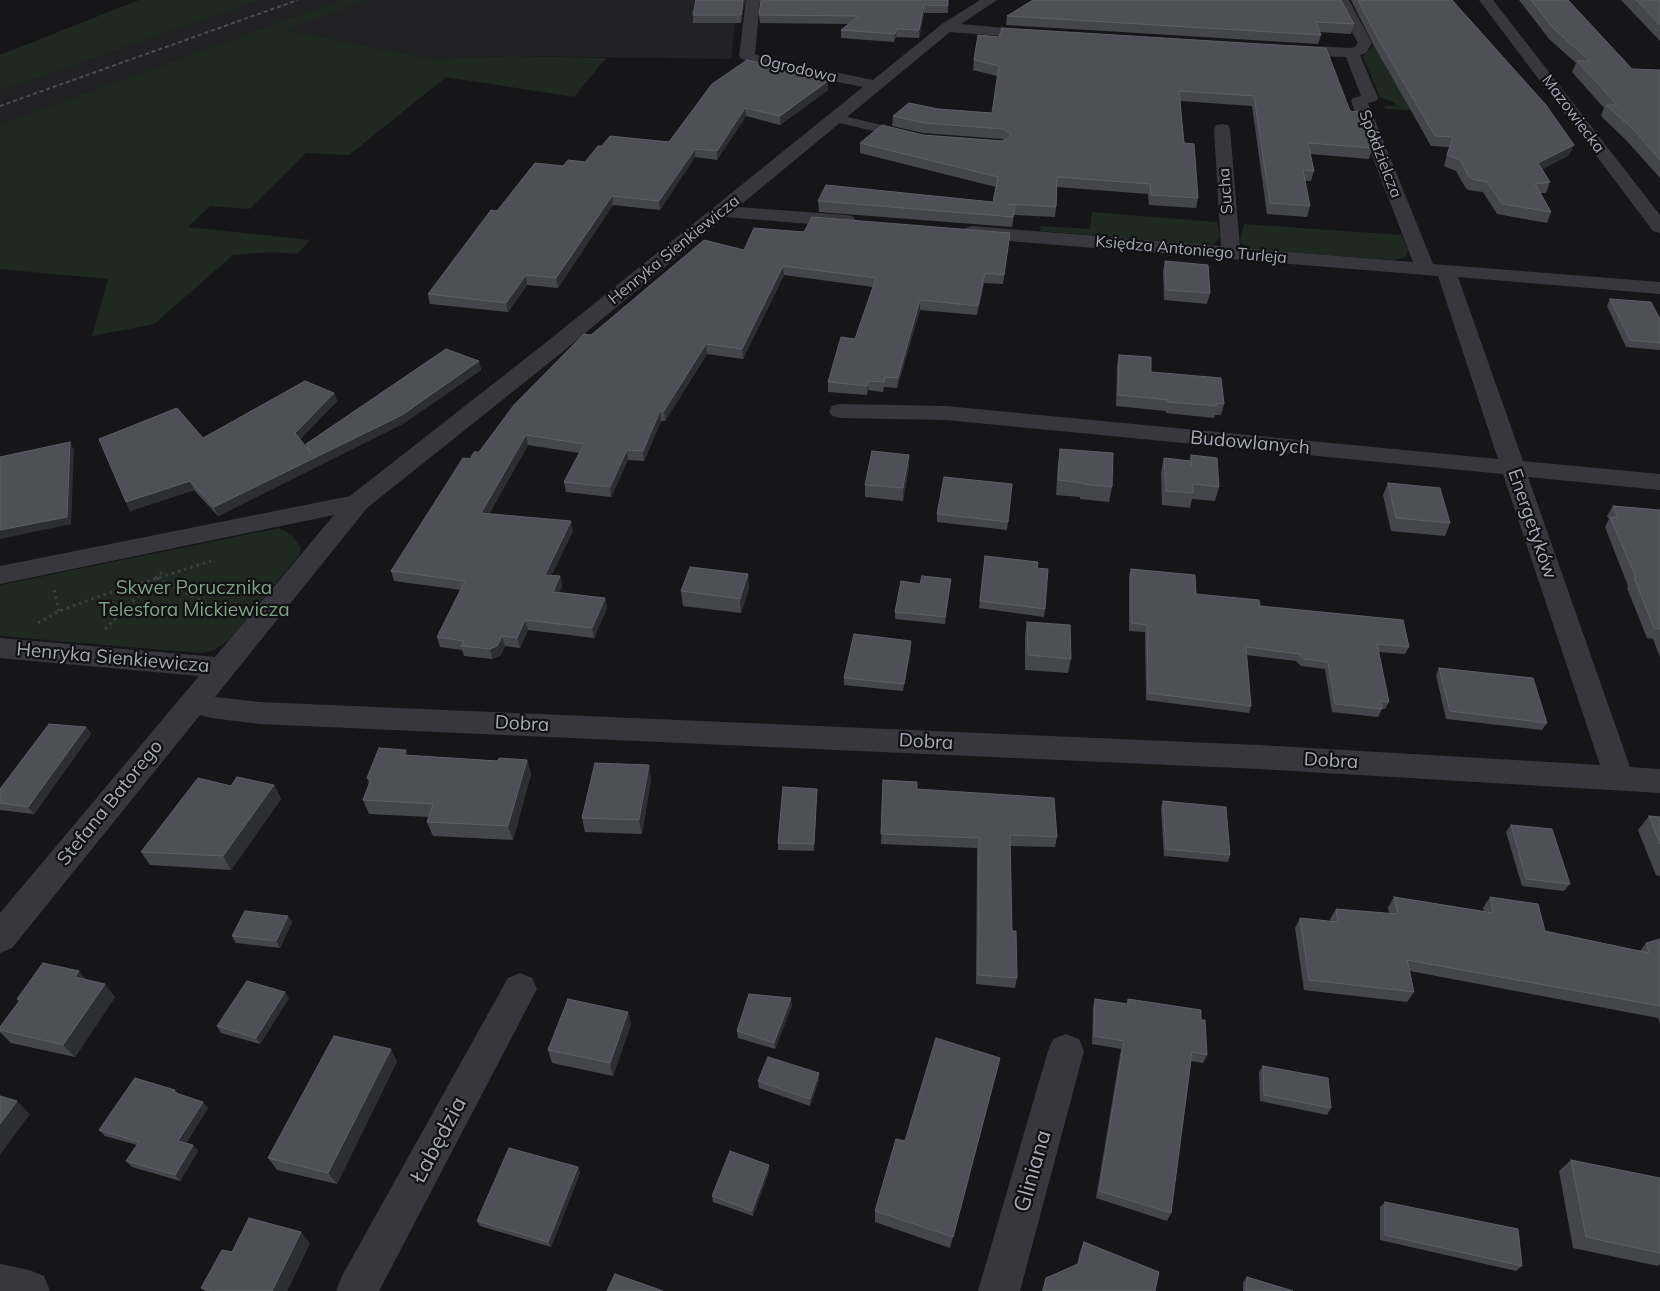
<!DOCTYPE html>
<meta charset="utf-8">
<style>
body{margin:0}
canvas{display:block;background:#161618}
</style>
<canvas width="1660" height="1291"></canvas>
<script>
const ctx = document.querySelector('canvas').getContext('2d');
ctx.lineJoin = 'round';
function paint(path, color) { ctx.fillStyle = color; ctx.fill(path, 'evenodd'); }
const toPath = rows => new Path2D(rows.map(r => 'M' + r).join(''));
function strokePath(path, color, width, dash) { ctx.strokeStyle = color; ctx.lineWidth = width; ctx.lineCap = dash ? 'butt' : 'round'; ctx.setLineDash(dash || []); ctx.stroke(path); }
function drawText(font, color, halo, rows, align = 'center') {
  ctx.font = font + ' Mulish,sans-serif'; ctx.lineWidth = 4.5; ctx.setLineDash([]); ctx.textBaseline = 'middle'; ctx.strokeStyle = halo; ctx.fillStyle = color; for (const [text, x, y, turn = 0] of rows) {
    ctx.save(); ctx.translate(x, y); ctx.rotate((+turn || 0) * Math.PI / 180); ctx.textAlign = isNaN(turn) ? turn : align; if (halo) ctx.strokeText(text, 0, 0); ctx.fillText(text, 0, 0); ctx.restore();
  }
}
paint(toPath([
 [261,0,340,0,0,124,0,91],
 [367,0,738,0,731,59,512,56,433,59,286,30]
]), '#222225');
paint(toPath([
 [139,0,261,0,0,91,0,55],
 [340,0,367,0,287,30,433,59,512,56,606,58,574,97,446,77,349,155,306,153,249,209,210,206,188,227,310,240,297,254,272,252,233,255,154,324,92,336,108,279,0,269,0,124],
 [1374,45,1411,110,1385,109,1384,106,1396,106,1395,103,1380,97,1363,57],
 [1092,212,1217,222,1220,238,1213,244,1198,244,1041,231,1040,226,1090,229],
 [1244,224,1401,235,1408,250,1406,257,1394,260,1250,249,1240,242],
 [279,528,292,535,301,548,299,555,229,640,212,651,201,653,0,636,0,585]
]), '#202822');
strokePath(toPath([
 [157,578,227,614],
 [54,590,59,611],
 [38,623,57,612,97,597,215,560],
 [105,629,165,569]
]), '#3d3e44', 3, [2.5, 4]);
paint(toPath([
 [835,114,907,131,909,134,903,138,831,121,829,118,831,115,835,114]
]), '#37373d');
paint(toPath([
 [746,0,760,0,755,54,762,57,873,80,942,24,980,0,997,0,961,24,1038,31,1043,32,1045,35,1043,38,1038,39,950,32,738,207,847,215,854,217,856,221,854,225,847,227,725,217,560,354,367,508,215,697,260,702,1259,745,1600,765,1503,474,946,420,840,418,832,416,829,411,832,406,840,404,946,406,1498,459,1438,276,972,238,965,236,963,232,965,228,972,226,1221,246,1214,129,1216,125,1222,124,1228,125,1230,129,1240,248,1413,262,1351,101,1353,98,1361,96,1346,57,1290,55,1285,53,1282,50,1285,47,1290,45,1351,48,1355,47,1358,43,1335,0,1349,0,1372,43,1366,53,1360,55,1378,98,1376,101,1368,103,1433,264,1660,282,1660,294,1458,277,1523,461,1660,474,1660,490,1528,477,1630,767,1660,769,1660,793,1259,769,260,724,211,718,200,715,12,948,0,953,0,913,199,676,0,658,0,638,215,657,334,515,0,584,0,566,350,496,544,344,863,87,757,66,742,59,739,56,746,0],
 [1479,0,1493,0,1660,215,1660,233,1653,231,1479,0],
 [520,973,532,978,537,989,379,1291,336,1291,342,1276,508,978,520,973],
 [1066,1034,1079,1039,1084,1051,1020,1291,978,1291,1048,1051,1053,1039,1066,1034],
 [0,1264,29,1270,44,1276,50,1291,0,1291,0,1264]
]), '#37373d');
strokePath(toPath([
 [0,106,298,0]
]), '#4c4c54', 2, [4, 3]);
paint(toPath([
 [696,0,745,0,741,23,693,23,693,15],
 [761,0,948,6,948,13,924,13,919,38,896,37,894,42,841,38,841,30,849,24,760,23,759,15],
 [1033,0,1354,24,1351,34,1320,32,1321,35,1318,44,1006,25,1007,16],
 [1351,0,1452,0,1574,145,1569,155,1542,169,1550,182,1546,193,1541,193,1551,212,1547,223,1497,214,1483,192,1468,190,1465,187,1456,171,1444,166,1449,147,1431,146,1373,44],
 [1519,0,1568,0,1632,69,1660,70,1660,178,1627,141,1601,116,1604,108,1572,72,1576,63,1549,39],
 [1621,0,1660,0,1660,41],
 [978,35,1350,111,1372,148,1369,159,1310,154,1314,171,1311,181,1305,181,1310,206,1307,217,1267,214,1252,106,1180,101,1184,143,1198,198,1196,208,1149,205,1148,194,1057,187,1056,207,1055,217,1014,215,1012,227,819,212,818,201,993,202,996,187,860,153,860,143,923,135,1003,141,1004,140,1002,139,923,133,892,126,893,116,938,109,992,113,997,76,973,70,974,60],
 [816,76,816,79,828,90,780,125,746,116,717,160,695,157,660,210,613,205,558,288,527,285,508,312,430,304,428,294,497,211,563,166,585,162,602,146,669,142],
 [804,232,1009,242,1003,284,984,283,977,315,920,310,897,388,884,387,883,392,868,390,867,395,828,392,828,382,855,339,873,287,784,275,743,359,707,354,665,421,661,421,644,461,628,460,611,497,566,492,564,482,579,453,528,445,489,514,573,531,551,575,560,576,562,586,559,592,605,598,607,608,594,638,528,630,520,648,505,646,500,656,492,659,464,656,462,650,440,647,437,637,461,590,394,581,391,571,470,459,479,452,591,335,744,250],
 [1165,261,1210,293,1207,304,1164,300,1163,271],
 [1610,299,1660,319,1660,350,1626,347,1607,306],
 [1119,355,1151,372,1224,404,1221,415,1215,415,1214,418,1166,413,1166,411,1116,406,1117,365],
 [479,361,481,370,404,423,218,516,194,490,130,511,126,502,203,438,334,393,337,401,300,439,308,448,306,444],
 [1060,449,1112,487,1109,502,1080,499,1080,497,1056,495,1058,463],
 [1191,455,1219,487,1215,501,1192,499,1190,508,1162,505,1161,472,1164,458,1190,461],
 [909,467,903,501,865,497,865,485],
 [1388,483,1450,523,1445,536,1391,531,1383,495],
 [1012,484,1007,530,937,522,937,514],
 [1613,506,1660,510,1660,657,1653,639,1647,638,1627,588,1628,586,1605,527,1609,519,1607,516],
 [985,556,1037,568,1045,609,1044,617,979,608],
 [1131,569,1196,594,1260,606,1409,647,1405,654,1379,652,1389,702,1385,709,1382,709,1378,717,1332,712,1325,669,1301,666,1296,661,1246,655,1251,706,1249,713,1146,700,1145,632,1129,631,1129,576],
 [748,574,749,588,741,613,683,606,681,591],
 [950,587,945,624,895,619,895,612],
 [1027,622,1071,659,1068,673,1025,670,1025,636],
 [911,649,903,691,844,685,844,678],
 [1439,668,1547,723,1542,730,1446,719,1436,675],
 [86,727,91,734,34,814,0,810,0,789],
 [408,755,498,761,527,760,531,774,513,840,433,836,427,822,429,817,369,814,363,800,369,783,367,778],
 [651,779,642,834,585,832,582,818],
 [883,780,917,789,1057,837,1055,847,1010,846,1012,931,1017,978,1015,988,976,984,977,848,881,844],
 [274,785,281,799,231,870,150,865,141,852],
 [817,789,814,851,778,850,778,843],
 [1163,801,1230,855,1228,862,1164,856,1161,808],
 [1649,816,1660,817,1660,876,1656,875,1638,830],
 [1511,825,1570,884,1564,891,1522,886,1506,832],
 [1394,897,1484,911,1483,908,1490,897,1545,931,1640,951,1646,943,1660,939,1660,1024,1658,1018,1410,971,1414,992,1407,1002,1304,990,1295,928,1300,918,1331,922,1330,919,1336,909,1389,914,1388,907],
 [288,916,292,922,280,948,236,943,232,936],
 [87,980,115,997,75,1057,11,1043,0,1032,0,1027,19,1002,17,999],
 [289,998,260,1044,221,1033,217,1026],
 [1095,999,1127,1004,1128,999,1201,1020,1207,1055,1203,1063,1191,1061,1171,1213,1167,1221,1096,1198,1121,1049,1092,1044,1093,1008],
 [792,1005,775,1049,738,1038,737,1031],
 [631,1024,613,1076,552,1063,548,1050],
 [397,1061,337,1184,277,1170,268,1158],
 [1263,1066,1331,1108,1327,1115,1260,1101,1259,1072],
 [997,1070,950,1248,875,1222,875,1211,905,1141],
 [819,1080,810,1106,759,1088,758,1081],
 [175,1090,179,1094,208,1108,186,1143,193,1145,198,1151,180,1181,132,1167,126,1161,137,1145,105,1136,99,1130],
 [1571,1160,1660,1178,1660,1264,1658,1266,1573,1248,1559,1171],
 [578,1167,580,1173,551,1247,480,1226,477,1221],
 [769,1171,753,1216,713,1202,712,1196],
 [1385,1202,1522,1266,1516,1271,1380,1240,1380,1207],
 [1084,1242,1155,1291,1042,1291,1046,1278,1077,1265,1080,1252],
 [310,1243,287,1291,205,1291,201,1288,232,1252],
 [1247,1277,1293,1291,1243,1291,1243,1282]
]), '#44464b');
paint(toPath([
 [743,0,745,0,741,23,741,15],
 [924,5,924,13,919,38,919,30],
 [897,29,896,37,894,42,895,34],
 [828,81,828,90,780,125,780,116],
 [745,108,746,116,717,160,717,151],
 [1574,145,1569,155,1534,174,1538,163],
 [695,149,695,157,660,210,659,201],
 [612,196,613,205,558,288,556,278],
 [783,266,784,275,743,359,742,349],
 [985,273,984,283,977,315,978,306],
 [526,275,527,285,508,312,506,303],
 [920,300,920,310,897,388,898,378],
 [706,344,707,354,665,421,664,411],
 [479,361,481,370,404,423,218,516,214,507],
 [868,381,868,390,867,395,867,386],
 [334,393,337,401,298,442,295,433],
 [660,411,661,421,644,461,643,451],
 [526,435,528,445,484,523,481,513],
 [70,442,74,450,71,524,0,539,0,530],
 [627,450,628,460,611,497,610,487],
 [909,455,909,467,903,501,903,488],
 [190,481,194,490,130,511,126,502],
 [571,521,573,531,547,585,545,575],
 [748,574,749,588,741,613,740,599],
 [560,576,562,586,555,602,553,592],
 [605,598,607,608,594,638,592,628],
 [525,620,528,630,520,648,517,638],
 [502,636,505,646,500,656,492,659,490,649],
 [911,641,911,649,903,691,904,684],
 [86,727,91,734,34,814,28,807],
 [406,750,411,764,404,755],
 [527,760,531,774,513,840,508,826],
 [649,765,651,779,642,834,639,820],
 [274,785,281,799,231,870,223,856],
 [288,916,292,922,280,948,276,941],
 [79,971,90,984,75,977],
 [105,984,115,997,75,1057,63,1045],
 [285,992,289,998,260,1044,256,1038],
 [791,998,792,1005,775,1049,774,1043],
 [628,1012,631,1024,613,1076,610,1063],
 [391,1049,397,1061,337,1184,328,1173],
 [819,1073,819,1080,810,1106,810,1099],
 [17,1101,30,1114,0,1155,0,1124],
 [203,1102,208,1108,184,1147,178,1141],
 [193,1145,198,1151,180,1181,175,1175],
 [769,1165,769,1171,753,1216,752,1211],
 [578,1167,580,1173,551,1247,548,1242],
 [301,1232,310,1243,287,1291,272,1291]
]), '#2d2e32');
const building = toPath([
 [696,0,743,0,741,15,693,15,696,0],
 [761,0,948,0,948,6,924,5,919,30,897,29,895,34,841,30,859,16,759,15,761,0],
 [1033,0,1341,0,1354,24,1316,22,1321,35,1007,16,1033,0],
 [1358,0,1452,0,1546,105,1574,145,1538,163,1550,182,1535,184,1551,212,1502,204,1487,182,1472,179,1469,177,1460,160,1447,155,1453,137,1435,136,1376,35,1358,0],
 [1531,0,1568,0,1632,69,1660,70,1660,160,1633,129,1606,105,1617,105,1577,61,1590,61,1553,28,1531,0],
 [1636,0,1660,0,1660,25,1636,0],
 [1002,28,1326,48,1350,111,1359,112,1372,148,1308,143,1314,171,1303,170,1310,206,1270,203,1254,96,1179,91,1184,143,1194,144,1198,198,1151,195,1150,184,1057,177,1056,207,1008,204,1015,205,1013,217,818,201,826,185,993,202,998,177,860,143,882,125,923,135,1003,141,1010,137,1010,133,1003,129,924,123,893,116,909,103,938,109,992,113,999,66,974,60,978,35,999,37,1002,28],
 [747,60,816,76,813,78,828,81,780,116,745,108,717,151,695,149,659,201,612,196,556,278,526,275,506,303,428,294,491,210,497,211,535,163,563,166,568,160,585,162,598,146,602,146,610,136,669,142,712,84,747,60],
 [812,217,1010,233,1004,275,985,273,978,306,920,300,898,378,885,377,884,382,868,381,867,386,828,382,841,337,855,339,876,278,783,266,742,349,706,344,664,411,660,411,643,451,627,450,610,487,564,482,584,444,526,435,481,513,571,521,545,575,560,576,553,592,605,598,592,628,525,620,517,638,502,636,497,646,490,649,461,646,464,641,437,637,465,581,391,571,463,458,470,459,474,452,479,452,514,405,584,334,591,335,704,240,744,250,754,228,804,232,812,217],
 [1165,261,1208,265,1210,293,1166,290,1165,261],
 [1610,299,1651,302,1660,319,1660,343,1630,340,1610,299],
 [446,349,479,361,402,415,214,507,190,481,126,502,99,439,177,408,203,438,305,381,334,393,295,433,311,453,306,444,446,349],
 [1119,355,1151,357,1151,372,1221,378,1224,404,1217,403,1217,406,1168,402,1168,400,1118,395,1119,355],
 [70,442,67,517,0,530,0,457,70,442],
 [1060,449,1113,453,1112,487,1082,484,1082,483,1058,480,1060,449],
 [872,451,909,455,903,488,865,485,872,451],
 [1191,455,1217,458,1219,487,1193,484,1193,493,1166,491,1164,458,1191,461,1191,466,1191,455],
 [944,477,1012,484,1008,522,937,514,944,477],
 [1388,483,1440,488,1450,523,1396,518,1388,483],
 [1613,506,1660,510,1660,630,1659,629,1654,628,1634,578,1636,578,1610,517,1618,518,1613,506],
 [985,556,1038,562,1037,568,1048,569,1045,609,980,601,985,556],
 [690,567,748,574,740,599,681,591,690,567],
 [1131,569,1195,575,1196,594,1259,600,1260,606,1403,620,1409,647,1377,644,1389,702,1380,701,1382,709,1335,704,1328,662,1304,659,1299,654,1246,647,1251,706,1148,693,1147,625,1131,623,1131,569],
 [922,576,951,579,945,617,895,612,901,581,920,584,922,576],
 [1027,622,1070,625,1071,659,1028,655,1027,622],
 [854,634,911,641,904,684,844,678,854,634],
 [1439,668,1533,678,1547,723,1450,711,1439,668],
 [49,724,86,727,28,807,0,803,0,789,49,724],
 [379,748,406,750,404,755,498,761,499,758,527,760,508,826,427,822,433,804,363,800,371,779,367,778,379,748],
 [595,763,649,765,639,820,582,818,595,763],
 [237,777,274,785,223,856,141,852,198,778,231,786,237,777],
 [883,780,917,782,917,789,1054,798,1057,837,1010,835,1012,931,1016,931,1017,978,978,975,979,838,881,834,883,780],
 [783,787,817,789,814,844,778,843,783,787],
 [1163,801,1226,807,1230,855,1166,849,1163,801],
 [1649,816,1660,817,1660,844,1649,816],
 [1511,825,1552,829,1570,884,1526,879,1511,825],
 [1394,897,1493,913,1490,897,1538,904,1545,931,1649,953,1646,943,1660,939,1660,1006,1407,960,1414,992,1309,980,1300,918,1338,922,1336,909,1398,914,1394,897],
 [245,911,288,916,276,941,232,936,245,911],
 [43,963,79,971,75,977,105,984,63,1045,0,1030,0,1027,20,1000,17,999,43,963],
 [247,981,285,992,256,1038,217,1026,247,981],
 [749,994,791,998,774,1043,737,1031,749,994],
 [568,999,628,1012,610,1063,548,1050,568,999],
 [1095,999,1128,1004,1128,999,1201,1010,1201,1020,1205,1020,1207,1055,1192,1052,1171,1213,1099,1191,1124,1041,1094,1036,1095,999],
 [334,1036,391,1049,328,1173,268,1158,334,1036],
 [936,1038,1000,1058,953,1237,875,1211,896,1139,905,1141,936,1038],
 [768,1057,819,1073,810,1099,758,1081,768,1057],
 [1263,1066,1328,1078,1331,1108,1264,1095,1263,1066],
 [135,1078,175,1090,173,1092,203,1102,178,1141,193,1145,175,1175,126,1161,139,1142,99,1130,135,1078],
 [0,1096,17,1101,0,1124,0,1096],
 [509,1148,578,1167,548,1242,477,1221,509,1148],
 [730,1151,769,1165,752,1211,712,1196,730,1151],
 [1571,1160,1660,1178,1660,1253,1586,1237,1571,1160],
 [1385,1202,1518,1229,1522,1266,1385,1235,1385,1202],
 [249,1218,301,1232,272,1291,214,1291,201,1288,222,1250,232,1252,249,1218],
 [1084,1242,1159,1272,1155,1291,1043,1291,1046,1278,1078,1264,1084,1242],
 [615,1274,663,1291,607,1291,615,1274],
 [1247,1277,1293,1291,1246,1291,1247,1277]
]);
paint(building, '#4f5057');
strokePath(building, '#5d5e66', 1);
drawText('16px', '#a7aab9', '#111113', [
 ["Ogrodowa",798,69,13],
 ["Mazowiecka",1573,114,53],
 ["Spółdzielcza",1380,154,69],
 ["Sucha",1226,191,-94],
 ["Henryka Sienkiewicza",674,250,-39],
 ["Księdza Antoniego Turleja",1191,250,5]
]);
drawText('19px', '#a7aab9', '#111113', [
 ["Budowlanych",1250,443,5],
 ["Energetyków",1532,524,71],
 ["Henryka Sienkiewicza",113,658,5],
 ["Dobra",522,724,3],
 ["Dobra",926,742,3],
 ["Dobra",1331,761,3],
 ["Stefana Batorego",110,803,-51]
]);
drawText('19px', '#7ea486', '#111113', [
 ["Skwer Porucznika",194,588],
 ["Telesfora Mickiewicza",194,610]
]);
drawText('22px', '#a7aab9', '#111113', [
 ["Łabędzia",439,1140,-62],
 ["Gliniana",1033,1171,-74]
]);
</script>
